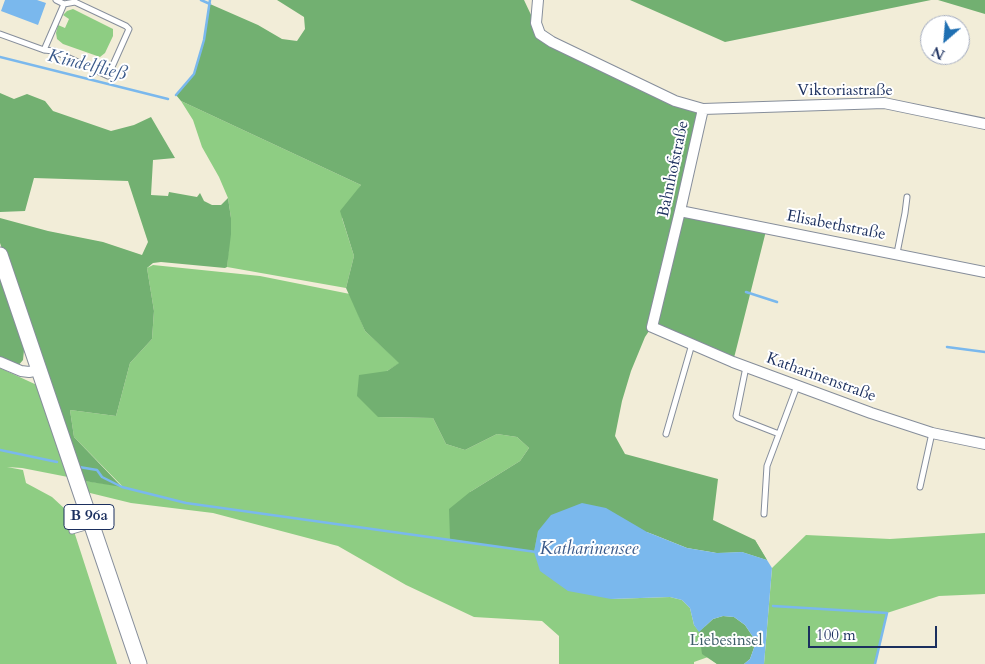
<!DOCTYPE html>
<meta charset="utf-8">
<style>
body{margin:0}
#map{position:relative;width:985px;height:664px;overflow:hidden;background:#f2edd8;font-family:Cardo,serif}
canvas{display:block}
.north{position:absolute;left:920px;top:15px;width:50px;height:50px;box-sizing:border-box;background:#fff;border:1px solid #a4acbf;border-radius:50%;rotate:207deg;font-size:14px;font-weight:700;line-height:20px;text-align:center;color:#1b2f5e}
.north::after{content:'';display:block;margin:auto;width:18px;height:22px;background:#1f6fb2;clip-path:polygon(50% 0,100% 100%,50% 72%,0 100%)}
.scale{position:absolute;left:808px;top:626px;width:129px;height:22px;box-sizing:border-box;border:2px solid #1b2f5e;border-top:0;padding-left:6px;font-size:15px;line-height:18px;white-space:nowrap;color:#1b2f5e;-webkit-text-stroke:4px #fff;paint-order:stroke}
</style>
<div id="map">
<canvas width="985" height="664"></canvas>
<div class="north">N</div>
<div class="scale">100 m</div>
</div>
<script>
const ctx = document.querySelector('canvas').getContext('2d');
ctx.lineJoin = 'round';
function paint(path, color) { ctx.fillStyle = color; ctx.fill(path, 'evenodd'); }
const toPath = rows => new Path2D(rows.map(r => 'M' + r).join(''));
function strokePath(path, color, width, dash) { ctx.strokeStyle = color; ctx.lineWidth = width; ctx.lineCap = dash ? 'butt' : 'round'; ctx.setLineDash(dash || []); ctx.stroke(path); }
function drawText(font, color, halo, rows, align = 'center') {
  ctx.font = font + ' Cardo,serif'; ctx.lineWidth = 4; ctx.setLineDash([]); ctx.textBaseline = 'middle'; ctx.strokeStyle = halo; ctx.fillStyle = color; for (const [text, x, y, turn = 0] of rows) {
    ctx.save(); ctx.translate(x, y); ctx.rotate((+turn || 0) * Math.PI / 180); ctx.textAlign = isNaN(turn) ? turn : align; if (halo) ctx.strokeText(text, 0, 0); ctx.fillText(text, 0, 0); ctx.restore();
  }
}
paint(toPath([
 [73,9,113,29,113,36,105,53,100,57,63,44,57,39,56,33,58,25,65,28,69,19,63,15,67,11],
 [181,101,361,185,342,218,354,256,346,288,227,267,231,218,228,198,219,177,202,147,193,120],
 [153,265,260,276,350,294,365,331,400,363,387,371,378,417,433,418,446,444,465,450,497,434,517,437,529,448,520,461,470,492,544,484,755,540,767,560,742,552,717,553,647,532,611,599,670,597,682,600,690,608,694,625,699,631,705,626,744,664,717,664,708,657,694,662,694,664,559,664,559,636,542,621,474,617,406,585,338,546,213,513,131,503,86,492,78,480,122,486,74,437,70,410,116,416,130,363,152,339,154,311,147,268],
 [0,368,39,386,68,477,22,468,7,467,23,470,26,483,52,497,65,509,71,522,117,664,0,664],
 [985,533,985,594,939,596,887,613,875,664,764,664,772,568,806,535,890,539]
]), '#8ecd83');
paint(toPath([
 [277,0,524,0,540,34,703,109,680,211,767,227,735,354,733,361,651,328,645,337,631,371,622,401,615,436,625,454,718,479,713,520,755,540,767,560,742,552,717,553,687,548,647,532,538,531,534,552,450,539,449,509,470,492,520,461,529,448,517,437,497,434,465,450,446,444,433,418,378,417,357,396,359,375,387,371,399,363,365,331,346,288,354,256,340,211,361,185,181,101,176,95,194,74,204,40,210,4,258,25,282,39,297,41,305,29,304,17],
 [630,0,931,0,725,42],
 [938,0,985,0,985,14],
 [0,93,14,99,27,94,45,101,53,111,111,131,134,125,151,117,175,158,153,160,151,195,168,196,169,192,197,197,200,193,204,201,212,205,221,205,228,198,231,218,231,234,227,267,225,268,161,262,153,263,147,268,154,311,152,339,130,363,116,416,70,410,74,437,122,487,78,480,0,243,0,218,48,231,103,242,142,255,148,242,128,181,34,178,25,211,0,212],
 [0,276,24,350,23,360,17,367,0,359],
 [723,616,734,617,745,625,753,637,755,645,750,659,744,664,717,664,702,654,699,632,713,619]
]), '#72b071');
paint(toPath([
 [5,0,37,0,46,3,38,25,1,11],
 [582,503,606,508,647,532,687,548,717,553,742,552,767,560,772,568,764,664,744,664,750,659,755,645,753,637,745,625,734,617,723,616,713,619,699,632,694,625,690,608,682,600,670,597,611,599,568,591,540,571,534,552,538,531,551,515]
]), '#7ab8ed');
strokePath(toPath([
 [201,0,210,4],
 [0,57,168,99],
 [176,95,194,74,204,40,210,0],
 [746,292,777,302],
 [947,347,985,352],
 [0,450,57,462],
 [79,467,97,470,102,477,122,487,186,503,536,552],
 [773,606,887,613,875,664]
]), '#7ab8ed', 2.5);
const service = toPath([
 [0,34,44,50,54,51,108,76,129,29,126,26,75,2,64,4,56,0],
 [44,50,64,4],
 [897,253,905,213,907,197],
 [746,367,736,416,738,418,779,434],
 [666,434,692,344],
 [920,487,932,433],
 [764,514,767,466,797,386],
 [72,531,89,526]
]);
const minor = toPath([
 [538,0,536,23,540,34,552,42,675,101,703,109,680,211,652,327,733,362,871,413,932,433,985,444],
 [703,109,884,103,985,124],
 [680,211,985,272],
 [0,362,21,371,29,372,39,370]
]);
const primary = toPath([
 [0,255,139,664]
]);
strokePath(service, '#868e9b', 7);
strokePath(minor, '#868e9b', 12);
strokePath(primary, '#868e9b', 17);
strokePath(service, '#fff', 5);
strokePath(minor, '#fff', 10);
strokePath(primary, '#fff', 15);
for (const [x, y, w] of [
 [89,517,50]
]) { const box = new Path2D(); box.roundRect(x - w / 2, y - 12.5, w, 25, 4); ctx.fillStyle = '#fff'; ctx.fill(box); strokePath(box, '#1b2f5e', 1); }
drawText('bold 15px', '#1b2f5e', null, [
 ["B 96a",89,517]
]);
drawText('16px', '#1b2f5e', '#fff', [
 ["Viktoriastraße",845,91],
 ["Bahnhofstraße",674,169,-78],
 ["Elisabethstraße",836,226,11],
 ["Katharinenstraße",821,378,20]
]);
drawText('16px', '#3e5e69', '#fff', [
 ["Liebesinsel",726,641]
]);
drawText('italic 18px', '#385889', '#fff', [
 ["Kindelfließ",87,66,14],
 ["Katharinensee",589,550]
]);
</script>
